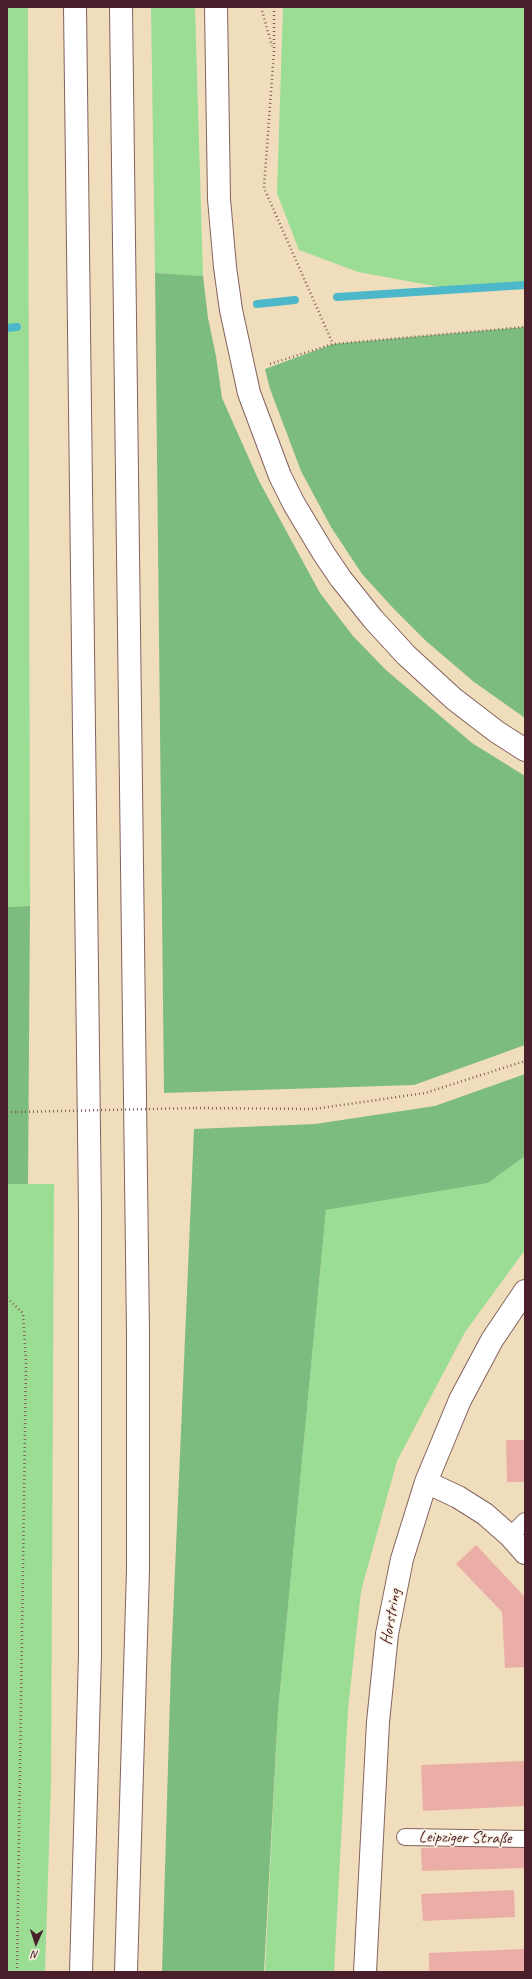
<!DOCTYPE html>
<meta charset="utf-8">
<style>
body{margin:0}
#map{position:relative;width:532px;height:1979px;overflow:hidden;background:#f0ddbc;font-family:Caveat,sans-serif}
canvas{display:block}
.frame{position:absolute;inset:0;border:8px solid #4a1f2b;pointer-events:none}
.north{position:absolute;left:16px;top:1923px;width:40px;height:40px;-webkit-text-stroke:3px #fcf5e5;paint-order:stroke;rotate:183deg;font-size:11px;font-weight:700;line-height:16px;text-align:center;color:#4a1f2b}
.north::after{content:'';display:block;margin:auto;width:14px;height:18px;background:#4a1f2b;clip-path:polygon(50% 0,100% 100%,50% 72%,0 100%)}
</style>
<div id="map">
<canvas width="532" height="1979"></canvas>
<div class="frame"></div>
<div class="north">N</div>
</div>
<script>
const ctx = document.querySelector('canvas').getContext('2d');
ctx.lineJoin = 'round';
function paint(path, color) { ctx.fillStyle = color; ctx.fill(path, 'evenodd'); }
const toPath = rows => new Path2D(rows.map(r => 'M' + r).join(''));
function strokePath(path, color, width, dash) { ctx.strokeStyle = color; ctx.lineWidth = width; ctx.lineCap = dash ? 'butt' : 'round'; ctx.setLineDash(dash || []); ctx.stroke(path); }
function drawText(font, color, halo, rows, align = 'center') {
  ctx.font = font + ' Caveat,sans-serif'; ctx.lineWidth = 3; ctx.setLineDash([]); ctx.textBaseline = 'middle'; ctx.strokeStyle = halo; ctx.fillStyle = color; for (const [text, x, y, turn = 0] of rows) {
    ctx.save(); ctx.translate(x, y); ctx.rotate((+turn || 0) * Math.PI / 180); ctx.textAlign = isNaN(turn) ? turn : align; if (halo) ctx.strokeText(text, 0, 0); ctx.fillText(text, 0, 0); ctx.restore();
  }
}
paint(toPath([
 [7,7,28,7,30,906,7,907],
 [151,7,195,7,203,276,155,273],
 [283,7,525,7,525,289,467,292,358,272,299,250,277,193],
 [525,1156,525,1250,465,1332,397,1461,361,1591,348,1709,334,1972,265,1972,278,1711,326,1210,488,1183],
 [7,1184,54,1184,51,1783,45,1972,7,1972]
]), '#9bdd94');
paint(toPath([
 [155,273,203,276,208,318,216,356,222,398,259,481,320,593,353,636,386,670,472,743,525,776,525,1045,414,1085,164,1093],
 [525,327,525,718,474,682,426,641,394,609,362,574,331,527,301,471,270,389,265,369,333,344],
 [30,906,28,1184,7,1184,7,907],
 [525,1074,525,1156,488,1183,326,1210,278,1711,264,1972,162,1972,171,1663,194,1129,315,1124,435,1106]
]), '#7cbc7e');
strokePath(toPath([
 [337,297,525,285],
 [257,304,295,300],
 [7,328,17,327]
]), '#4cb8c9', 8);
paint(toPath([
 [506,1440,525,1440,525,1482,507,1482],
 [476,1545,525,1597,525,1667,505,1668,502,1612,456,1564],
 [525,1761,525,1806,423,1811,421,1765],
 [525,1845,525,1868,422,1871,421,1848],
 [514,1890,515,1917,423,1921,421,1894],
 [524,1949,525,1972,429,1972,429,1953]
]), '#ebaea7');
const service = toPath([
 [510,1536,525,1521],
 [405,1837,525,1839]
]);
const minor = toPath([
 [426,1482,458,1497,485,1514,510,1536,525,1553],
 [365,1972,378,1722,387,1634,402,1559,426,1482,460,1400,492,1340,525,1291]
]);
const tertiary = toPath([
 [216,7,219,199,225,267,231,310,249,393,280,476,294,504,324,554,341,579,373,619,406,655,454,699,497,732,525,750]
]);
const motorway = toPath([
 [75,7,90,1211,90,1655,81,1972],
 [121,7,138,1333,138,1570,126,1972]
]);
strokePath(service, '#84625e', 18);
strokePath(minor, '#84625e', 24);
strokePath(tertiary, '#84625e', 24);
strokePath(motorway, '#84625e', 24);
strokePath(toPath([
 [261,7,272,46],
 [274,7,274,51,264,188,333,344],
 [270,364,333,344,525,327],
 [196,1108,314,1109,425,1093,525,1061],
 [7,1112,17,1112],
 [7,1298,23,1313,26,1362,17,1972]
]), '#84625e', 2.5, [1, 3]);
strokePath(service, '#fff', 16);
strokePath(minor, '#fff', 22);
strokePath(tertiary, '#fff', 22);
strokePath(motorway, '#fff', 22);
strokePath(toPath([
 [17,1112,196,1108]
]), '#84625e', 2.5, [1, 3]);
drawText('17px', '#4a1f2b', '#fcf5e5', [
 ["Horstring",391,1617,-80],
 ["Leipziger Straße",465,1838,1]
]);
</script>
